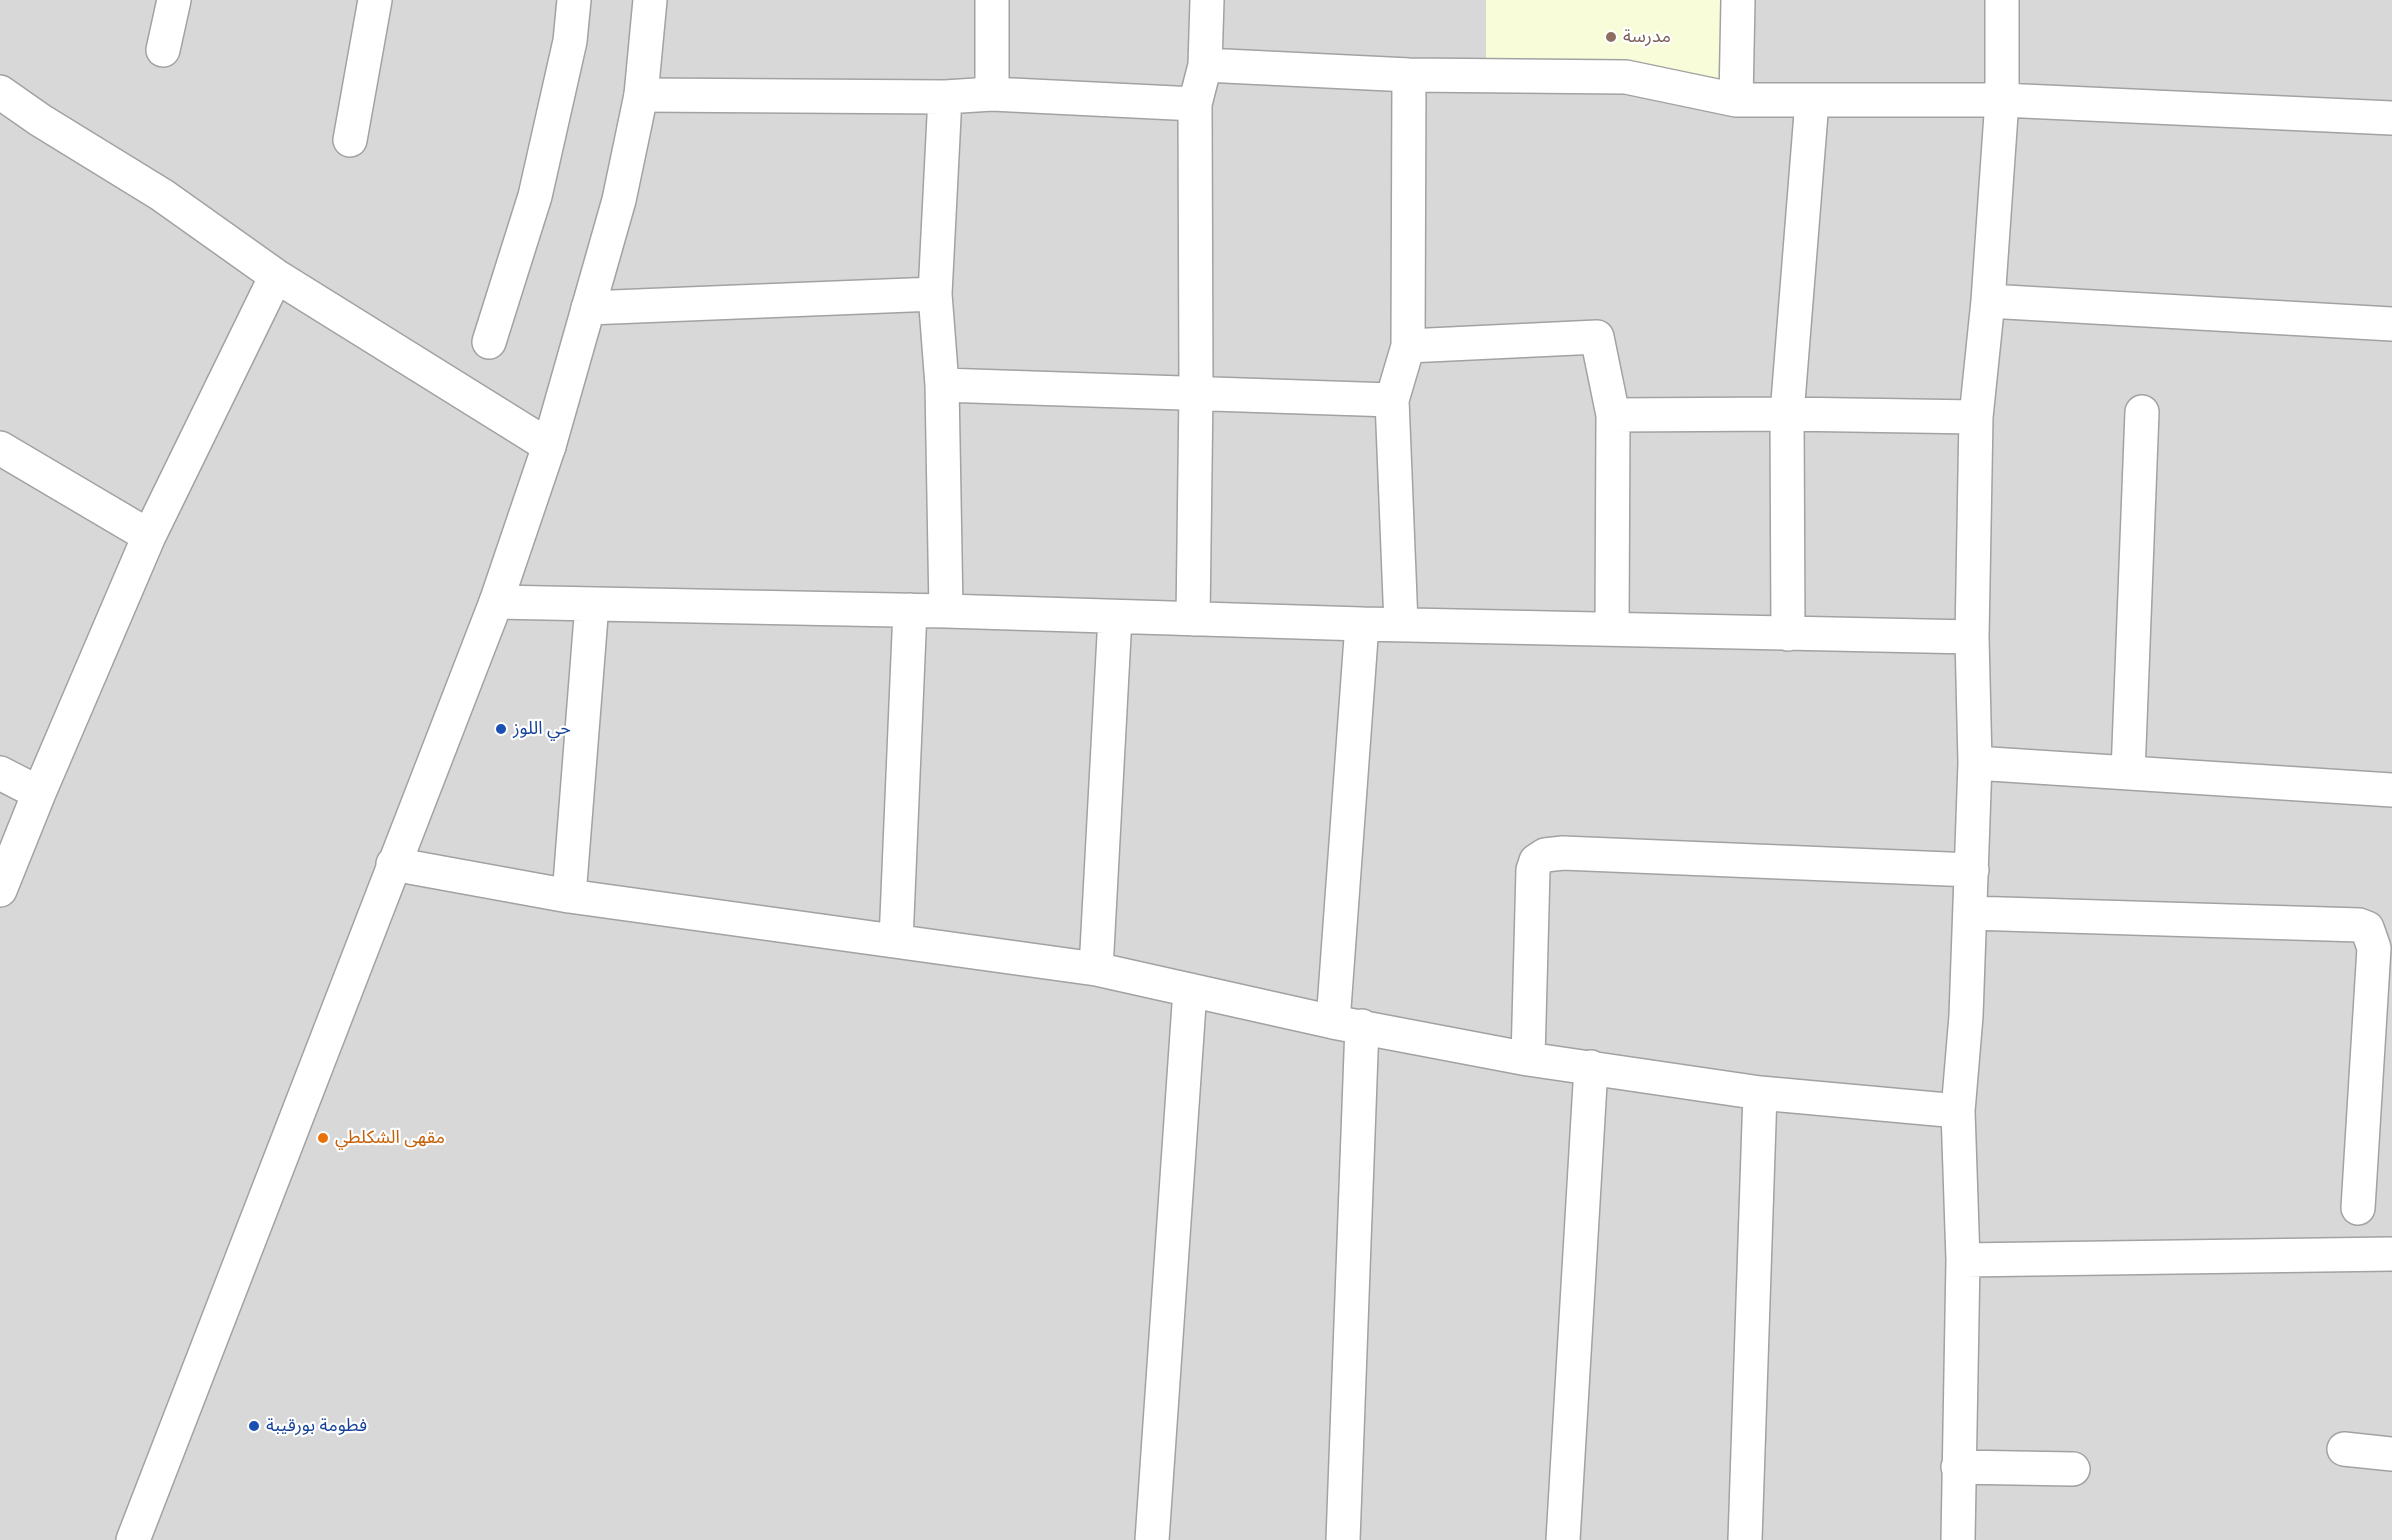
<!DOCTYPE html>
<meta charset="utf-8">
<style>
body{margin:0}
canvas{display:block;background:#eceae1}
</style>
<canvas width="2392" height="1540"></canvas>
<script>
const ctx = document.querySelector('canvas').getContext('2d');
ctx.lineJoin = 'round';
function paint(path, color) { ctx.fillStyle = color; ctx.fill(path, 'evenodd'); }
const toPath = rows => new Path2D(rows.map(r => 'M' + r).join(''));
function strokePath(path, color, width, dash) { ctx.strokeStyle = color; ctx.lineWidth = width; ctx.lineCap = dash ? 'butt' : 'round'; ctx.setLineDash(dash || []); ctx.stroke(path); }
function drawText(font, color, halo, rows, align = 'center') {
  ctx.font = font + ' Figtree,"Noto Sans Arabic",sans-serif'; ctx.lineWidth = 4.5; ctx.setLineDash([]); ctx.textBaseline = 'middle'; ctx.strokeStyle = halo; ctx.fillStyle = color; for (const [text, x, y, turn = 0] of rows) {
    ctx.save(); ctx.translate(x, y); ctx.rotate((+turn || 0) * Math.PI / 180); ctx.textAlign = isNaN(turn) ? turn : align; if (halo) ctx.strokeText(text, 0, 0); ctx.fillText(text, 0, 0); ctx.restore();
  }
}
paint(toPath([
 [0,0,2392,0,2392,1540,0,1540]
]), '#d9d8d8');
paint(toPath([
 [1486,0,1737,0,1736,100,1486,74]
]), '#f8fcd9');
const minor = toPath([
 [163,50,174,0],
 [1205,65,1409,75,1626,77,1736,100,2002,100,2392,118],
 [1409,75,1408,346,1597,337,1613,415],
 [0,92,40,120,162,195,276,276,549,446],
 [992,94,1195,104],
 [641,95,945,97],
 [1736,100,1738,0],
 [350,140,375,0],
 [1988,301,2392,324],
 [588,308,935,294],
 [489,342,535,196,570,41,574,0],
 [942,385,1392,400],
 [0,448,149,536],
 [496,602,946,611,1362,624,1972,637],
 [946,611,942,385,935,294,945,97,992,94,992,0],
 [1193,619,1196,392,1195,104,1205,65,1207,0],
 [1401,624,1392,400,1408,346],
 [1612,629,1613,415,1787,414,1976,417],
 [1788,634,1787,414,1812,101],
 [1975,763,2392,790],
 [0,773,39,793],
 [2128,773,2142,412],
 [393,864,569,896,1096,969,1333,1022,1528,1059,1760,1093,1958,1111],
 [0,890,39,793,149,536,276,276],
 [569,896,592,604],
 [1970,913,2359,925,2367,928,2374,948,2358,1208],
 [896,941,910,610],
 [1096,969,1115,617],
 [1333,1022,1362,624],
 [1528,1059,1533,870,1536,861,1545,855,1563,853,1972,870],
 [1963,1260,2392,1254],
 [2344,1449,2392,1454],
 [1958,1467,2073,1469],
 [1152,1540,1190,990],
 [1343,1540,1362,1026],
 [1563,1540,1591,1067],
 [1745,1540,1760,1093],
 [1958,1540,1963,1260,1958,1111,1966,1016,1975,763,1972,637,1976,417,1988,301,2002,100,2002,0]
]);
const tertiary = toPath([
 [133,1540,496,602,549,446,619,200,641,95,650,0]
]);
strokePath(minor, '#a2a2a2', 36);
strokePath(tertiary, '#a2a2a2', 36);
strokePath(minor, '#fff', 33);
strokePath(tertiary, '#fff', 33);
for (const [x, y, r, color] of [
 [1611,37,6,"#8d6e63"],
 [501,729,6,"#1a4fb4"],
 [323,1138,6,"#e8710a"],
 [254,1426,6,"#1a4fb4"]
]) { const dot = new Path2D(); dot.arc(x, y, r, 0, 2 * Math.PI); ctx.fillStyle = color; ctx.fill(dot); strokePath(dot, '#fff', 2); }
drawText('18px', '#785e54', '#fff', [
 ["مدرسة",1623,37]
], 'left');
drawText('18px', '#164399', '#fff', [
 ["حي اللوز",513,729],
 ["فطومة بورقيبة",266,1426]
], 'left');
drawText('18px', '#c56008', '#fff', [
 ["مقهى الشكلطي",335,1138]
], 'left');
</script>
